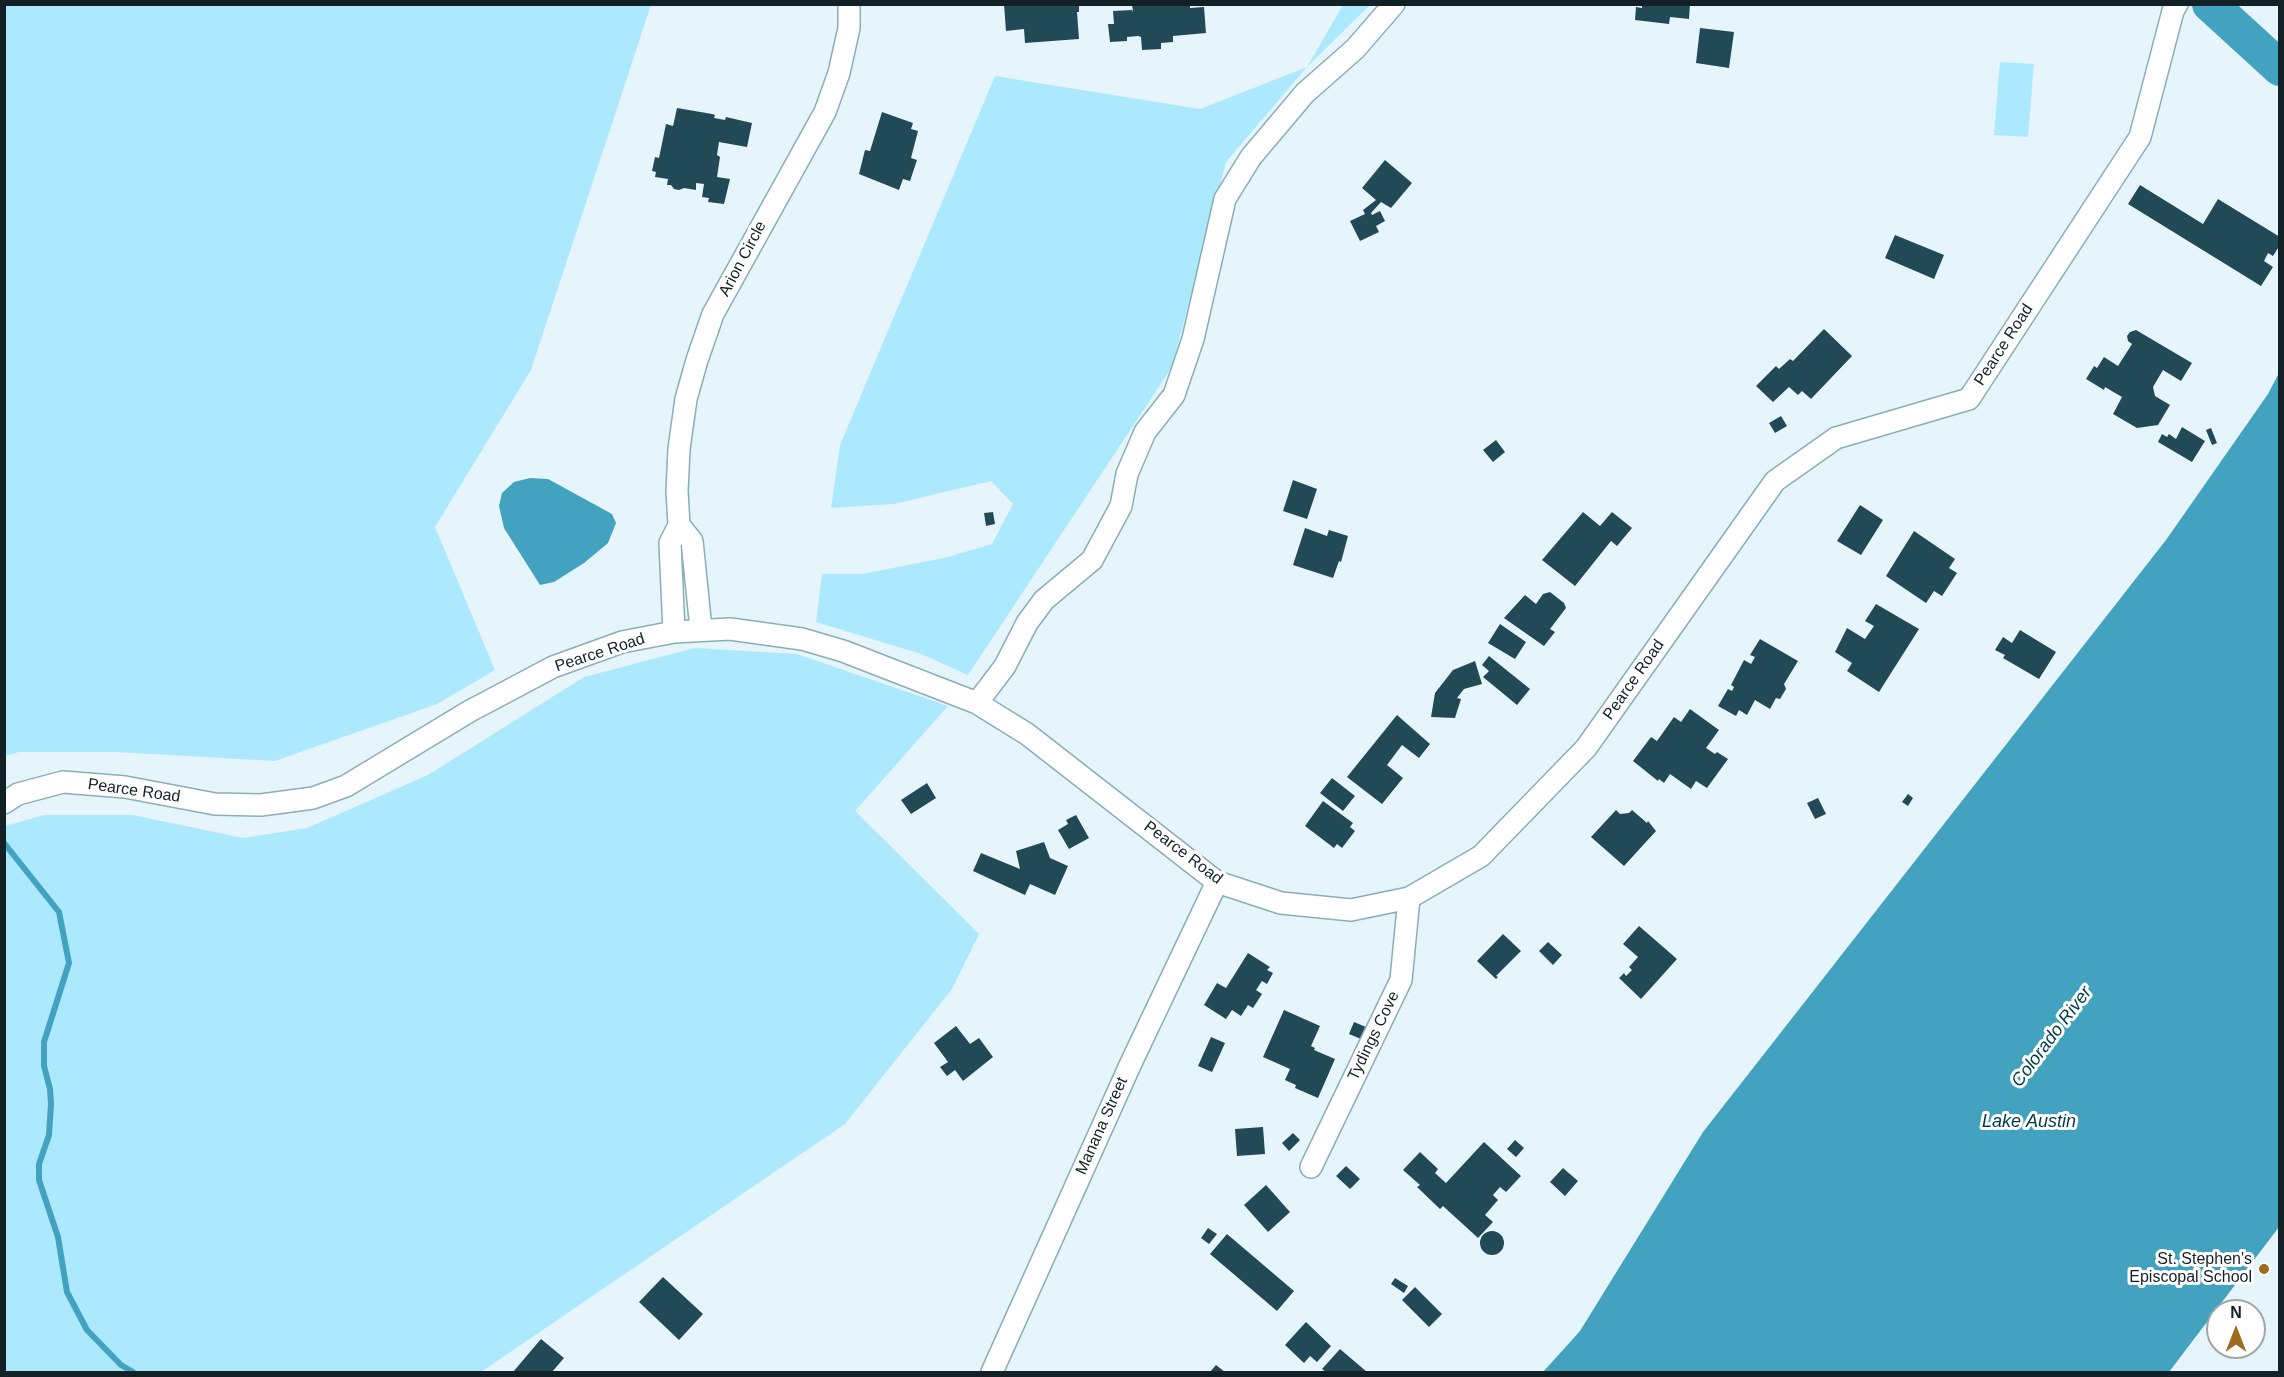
<!DOCTYPE html>
<style>
body{margin:0}
#map{position:relative;width:2284px;height:1377px;overflow:hidden;background:#e6f5fb;font-family:Helvetica,sans-serif}
canvas{display:block}
.frame{position:absolute;inset:0;border:6px solid #122126;pointer-events:none}
.north{position:absolute;left:2206px;top:1299px;width:60px;height:60px;box-sizing:border-box;background:#fff;border:2px solid #a0a6a8;border-radius:50%;rotate:0deg;font-size:16px;font-weight:700;line-height:24px;text-align:center;color:#122126}
.north::after{content:'';display:block;margin:auto;width:21px;height:27px;background:#9d6a20;clip-path:polygon(50% 0,100% 100%,50% 72%,0 100%)}
</style>
<div id="map">
<canvas width="2284" height="1377"></canvas>
<div class="frame"></div>
<div class="north">N</div>
</div>
<script>
const ctx = document.querySelector('canvas').getContext('2d');
ctx.lineJoin = 'round';
function paint(path, color) { ctx.fillStyle = color; ctx.fill(path, 'evenodd'); }
const toPath = rows => new Path2D(rows.map(r => 'M' + r).join(''));
function strokePath(path, color, width, dash) { ctx.strokeStyle = color; ctx.lineWidth = width; ctx.lineCap = dash ? 'butt' : 'round'; ctx.setLineDash(dash || []); ctx.stroke(path); }
function drawText(font, color, halo, rows, align = 'center') {
  ctx.font = font + ' Helvetica,sans-serif'; ctx.lineWidth = 6; ctx.setLineDash([]); ctx.textBaseline = 'middle'; ctx.strokeStyle = halo; ctx.fillStyle = color; for (const [text, x, y, turn = 0] of rows) {
    ctx.save(); ctx.translate(x, y); ctx.rotate((+turn || 0) * Math.PI / 180); ctx.textAlign = isNaN(turn) ? turn : align; if (halo) ctx.strokeText(text, 0, 0); ctx.fillText(text, 0, 0); ctx.restore();
  }
}
paint(toPath([
 [5,4,651,5,531,370,435,527,495,670,437,704,275,761,115,752,19,752,5,756],
 [1343,5,1370,5,1307,67,1226,162,1172,367,968,675,921,654,816,622,822,574,862,574,944,558,992,544,1013,504,991,481,894,504,831,508,840,445,995,76,1200,109,1307,67],
 [2000,62,2034,64,2028,137,1994,135],
 [695,648,797,654,948,706,855,811,979,934,952,989,845,1124,481,1372,5,1372,5,826,44,815,133,815,243,838,307,828,428,775,584,677]
]), '#ade9fe');
paint(toPath([
 [2279,373,2279,1227,2169,1372,1543,1372,1580,1331,1703,1132,2166,540,2268,394],
 [530,478,548,479,612,514,616,523,608,543,584,563,554,582,540,585,504,528,499,506,502,493,514,482]
]), '#42a2bf');
strokePath(toPath([
 [4,843,59,912,69,963,44,1042,44,1066,50,1089,51,1104,49,1135,39,1164,39,1180,58,1237,67,1292,87,1330,121,1365,133,1372]
]), '#42a2bf', 6);
strokePath(toPath([
 [2210,4,2280,68]
]), '#42a2bf', 36);
paint(toPath([
 [1004,4,1079,4,1079,12,1077,12,1079,39,1025,43,1024,29,1006,31],
 [1132,4,1190,4,1190,8,1204,7,1206,33,1173,36,1173,42,1161,43,1161,49,1142,50,1141,37,1138,36,1127,37,1127,41,1110,42,1108,24,1114,24,1113,11,1132,10,1133,12],
 [1642,4,1690,4,1689,19,1670,17,1669,24,1635,20,1636,7,1642,8],
 [1700,28,1734,32,1729,68,1696,63],
 [677,108,712,114,715,115,714,118,725,120,726,117,752,123,747,147,719,142,717,155,720,157,717,177,730,179,724,204,708,202,709,198,702,197,704,184,696,183,696,190,684,188,679,190,674,189,671,185,667,185,668,179,655,177,656,172,652,171,655,157,659,158,666,124,673,126],
 [882,112,913,123,911,129,918,131,911,158,917,160,910,181,903,179,899,190,859,174,865,150,870,151],
 [1385,160,1412,183,1391,208,1381,202,1371,213,1372,215,1380,211,1385,221,1376,226,1379,232,1360,241,1350,221,1365,214,1363,210,1376,200,1362,188],
 [2140,185,2203,224,2218,199,2280,237,2280,245,2273,256,2268,253,2264,261,2273,267,2261,286,2128,204],
 [1895,235,1944,255,1934,279,1885,258],
 [1824,329,1852,356,1811,399,1802,391,1798,395,1789,387,1773,402,1756,386,1776,366,1779,369,1790,359,1793,361],
 [2136,330,2192,363,2181,381,2163,370,2153,387,2155,396,2170,405,2158,425,2137,428,2113,414,2122,397,2105,387,2104,390,2086,379,2094,366,2097,368,2104,357,2118,366,2132,344,2128,341,2127,336,2130,332],
 [1781,416,1787,426,1775,433,1769,423],
 [2182,427,2205,441,2192,462,2158,442,2162,434,2167,437,2169,434,2176,439],
 [2211,428,2217,443,2212,445,2206,430],
 [1496,440,1505,452,1493,462,1483,450],
 [1293,480,1317,489,1307,519,1283,511],
 [1860,505,1883,520,1861,555,1837,541],
 [993,512,995,524,986,526,984,513],
 [1583,512,1600,526,1612,512,1632,528,1617,546,1611,541,1575,586,1542,560],
 [1305,528,1327,536,1329,530,1348,536,1341,562,1339,561,1333,578,1293,565],
 [1914,531,1955,559,1949,568,1957,573,1942,596,1934,591,1926,603,1886,576],
 [1550,592,1564,603,1566,608,1550,629,1555,632,1544,646,1504,618,1525,595,1536,604,1543,594],
 [1876,604,1919,629,1879,692,1847,671,1852,663,1835,652,1847,628,1865,639,1874,626,1865,621],
 [1500,624,1526,642,1515,659,1488,643],
 [2020,630,2056,652,2039,679,2003,658,2005,655,1995,650,2003,637,2012,643],
 [1760,639,1798,661,1784,684,1786,689,1780,699,1776,698,1770,709,1755,700,1747,715,1739,710,1736,716,1718,706,1728,689,1732,691,1734,687,1731,685,1744,660,1751,664,1755,657,1750,655],
 [1489,656,1530,689,1517,705,1483,677,1489,671,1482,665],
 [1475,661,1482,684,1464,689,1457,698,1461,699,1455,718,1431,717,1435,693,1453,670],
 [1690,709,1719,730,1706,748,1715,754,1717,752,1728,759,1707,788,1696,781,1691,789,1670,774,1664,783,1659,779,1658,781,1633,761,1651,737,1657,741,1674,717,1681,722],
 [1397,715,1430,744,1419,758,1402,745,1387,765,1403,778,1382,804,1347,777],
 [1332,778,1355,796,1343,811,1320,793],
 [927,783,936,798,911,814,901,800],
 [1908,794,1913,798,1908,806,1902,802],
 [1818,798,1826,814,1815,819,1807,803],
 [1323,801,1353,823,1350,827,1355,831,1342,848,1337,844,1334,848,1305,826],
 [1616,810,1620,814,1629,813,1632,810,1647,823,1648,821,1656,831,1624,866,1591,837],
 [1076,815,1089,838,1069,849,1058,830,1068,824,1066,820],
 [1044,842,1050,858,1068,866,1055,895,1030,884,1025,895,973,871,981,853,1020,869,1016,851],
 [1639,926,1677,959,1641,999,1619,978,1624,973,1626,976,1632,970,1629,967,1638,957,1623,944],
 [1503,934,1521,951,1496,976,1498,977,1496,979,1477,961],
 [1548,942,1562,955,1553,965,1539,951],
 [1248,953,1270,967,1267,970,1273,973,1267,984,1262,981,1256,990,1262,994,1253,1008,1248,1005,1241,1016,1232,1010,1226,1019,1204,1005,1217,983,1226,988],
 [1284,1010,1320,1026,1311,1046,1315,1048,1314,1050,1335,1059,1318,1098,1295,1088,1296,1085,1285,1080,1290,1069,1263,1057],
 [1354,1022,1366,1027,1361,1039,1349,1034],
 [956,1026,970,1044,979,1038,993,1057,963,1081,955,1070,947,1076,940,1067,948,1062,934,1043],
 [1211,1037,1225,1043,1212,1072,1198,1066],
 [1263,1127,1265,1154,1237,1156,1235,1129],
 [1293,1133,1300,1140,1289,1151,1282,1143],
 [1515,1140,1524,1148,1516,1157,1507,1149],
 [1484,1142,1521,1176,1506,1192,1500,1187,1493,1195,1498,1200,1485,1215,1493,1222,1478,1238,1443,1206,1440,1209,1417,1187,1420,1185,1403,1170,1420,1152,1438,1169,1435,1173,1446,1183],
 [1346,1166,1360,1179,1350,1189,1336,1176],
 [1563,1168,1578,1181,1565,1196,1550,1182],
 [1266,1185,1290,1212,1268,1232,1244,1205],
 [1208,1228,1217,1234,1209,1244,1201,1238],
 '1480 1243a12 12 0 1 1 24 0a12 12 0 1 1-24 0Z',
 [1227,1234,1294,1291,1277,1311,1210,1254],
 [663,1277,703,1314,679,1340,639,1302],
 [1395,1278,1408,1286,1404,1293,1391,1284],
 [1415,1287,1442,1314,1429,1327,1402,1300],
 [1306,1322,1331,1346,1317,1362,1310,1356,1304,1363,1285,1345],
 [541,1339,564,1358,552,1372,513,1372],
 [1340,1349,1367,1372,1326,1372,1322,1369],
 [1216,1365,1225,1372,1210,1372]
]), '#224a56');
const minor = toPath([
 [679,525,692,541,701,629],
 [674,632,670,543,679,525,677,491,679,449,686,399,697,360,713,314,825,112,839,73,849,28,849,4],
 [977,703,1005,666,1027,623,1044,600,1092,560,1121,506,1127,474,1145,432,1174,395,1193,339,1225,199,1251,157,1305,93,1355,49,1394,4],
 [4,803,18,794,63,782,125,787,215,804,261,805,313,798,346,786,470,711,553,667,622,642,674,632,730,629,802,639,843,651,977,703,1027,734,1217,882,1281,903,1351,910,1409,898,1481,856,1586,748,1775,481,1836,438,1969,399,2140,137,2173,11,2177,4],
 [1311,1167,1401,980,1409,898],
 [992,1372,1131,1063,1217,882]
]);
strokePath(minor, '#88aebb', 24);
strokePath(minor, '#fff', 21);
for (const [x, y, r, color] of [
 [2264,1269,6,"#9d6a20"]
]) { const dot = new Path2D(); dot.arc(x, y, r, 0, 2 * Math.PI); ctx.fillStyle = color; ctx.fill(dot); strokePath(dot, '#fff', 2); }
drawText('16px', '#122126', '#fff', [
 ["Arion Circle",743,259,-62],
 ["Pearce Road",2004,345,-57],
 ["Pearce Road",600,653,-18],
 ["Pearce Road",1634,680,-55],
 ["Pearce Road",134,791,8],
 ["Pearce Road",1183,853,37],
 ["Tydings Cove",1374,1036,-64],
 ["Manana Street",1102,1126,-66]
]);
drawText('16px', '#122126', '#fff', [
 ["St. Stephen's",2252,1260],
 ["Episcopal School",2252,1278]
], 'right');
drawText('italic 18px', '#003a4a', '#fff', [
 ["Colorado River",2052,1037,-53],
 ["Lake Austin",2029,1122]
]);
</script>
